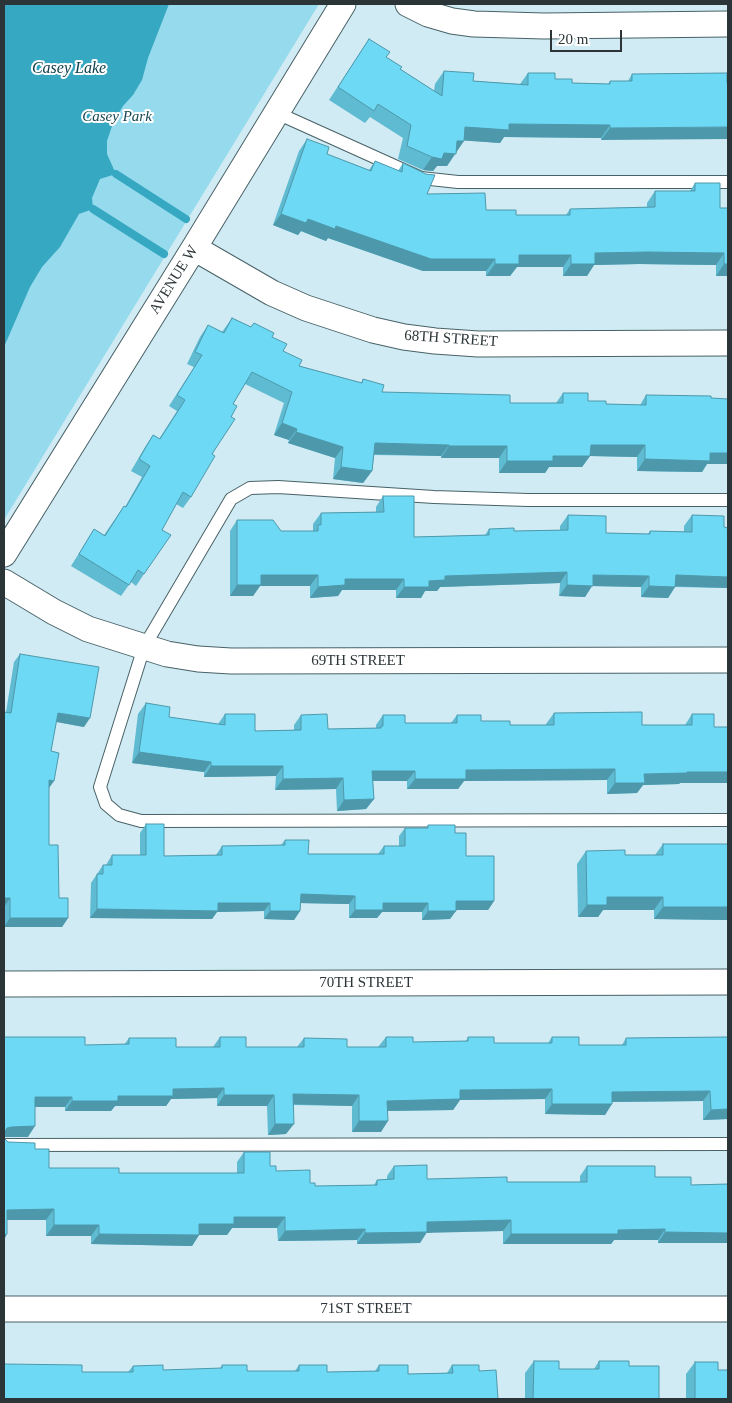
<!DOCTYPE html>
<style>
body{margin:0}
#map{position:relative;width:732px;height:1403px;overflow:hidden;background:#d0ebf3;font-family:Georgia,serif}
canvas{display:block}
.frame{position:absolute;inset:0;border:5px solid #2b3538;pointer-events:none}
.scale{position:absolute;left:550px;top:30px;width:72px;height:22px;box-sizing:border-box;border:2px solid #2b3538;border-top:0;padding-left:6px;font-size:15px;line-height:18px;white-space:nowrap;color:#2b3538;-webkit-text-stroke:4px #fff;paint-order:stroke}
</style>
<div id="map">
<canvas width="732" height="1403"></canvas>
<div class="frame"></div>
<div class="scale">20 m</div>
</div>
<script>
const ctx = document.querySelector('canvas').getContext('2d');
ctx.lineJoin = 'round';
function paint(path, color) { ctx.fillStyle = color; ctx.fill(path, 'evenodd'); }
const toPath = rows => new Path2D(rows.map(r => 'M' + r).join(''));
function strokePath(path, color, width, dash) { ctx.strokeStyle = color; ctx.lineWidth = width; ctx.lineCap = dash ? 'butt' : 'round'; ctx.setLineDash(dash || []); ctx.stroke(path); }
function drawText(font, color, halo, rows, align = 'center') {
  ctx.font = font + ' Georgia,serif'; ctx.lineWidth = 4; ctx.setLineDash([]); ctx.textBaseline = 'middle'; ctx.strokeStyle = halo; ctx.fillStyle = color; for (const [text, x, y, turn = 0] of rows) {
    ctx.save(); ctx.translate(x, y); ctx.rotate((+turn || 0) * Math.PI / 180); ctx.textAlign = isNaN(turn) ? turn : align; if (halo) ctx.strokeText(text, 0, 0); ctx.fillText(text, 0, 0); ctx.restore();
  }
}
paint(toPath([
 [4,4,319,4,4,520]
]), '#96dbed');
paint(toPath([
 [4,4,169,4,148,58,142,80,133,95,123,106,113,123,107,141,107,154,116,174,100,179,92,198,93,209,79,214,60,247,42,267,30,287,4,347]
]), '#37a8c2');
strokePath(toPath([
 [116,174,186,219],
 [93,209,164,254]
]), '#37a8c2', 8);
const lane = toPath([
 [277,113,421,178,458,182,728,182],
 [728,500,528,500,434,497,278,487,250,488,231,499,144,647,100,787,106,804,119,815,141,821,728,820],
 [4,1145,728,1144]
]);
const street = toPath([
 [408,4,428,14,452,21,474,24,544,26,728,24],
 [194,248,272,293,306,308,373,330,404,337,435,341,478,344,728,343],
 [4,554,194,248,343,4],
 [4,582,54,612,88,629,167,654,198,659,231,661,728,660],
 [4,984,728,982],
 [4,1309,728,1309]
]);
strokePath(lane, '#486167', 14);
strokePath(street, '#486167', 27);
strokePath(lane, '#fff', 12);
strokePath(street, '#fff', 25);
paint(toPath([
 [369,39,386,57,400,69,434,91,435,84,444,71,473,81,520,84,528,73,572,83,608,84,610,81,628,81,632,74,727,73,601,140,601,138,504,137,500,143,464,140,447,166,437,166,433,171,423,170,398,159,403,138,370,117,365,123,329,100],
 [307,139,327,154,369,170,375,161,398,171,403,163,427,194,486,210,516,215,566,215,570,209,647,207,647,203,655,191,690,191,695,183,720,208,728,276,716,276,716,265,639,264,594,265,587,276,563,276,563,267,517,267,510,276,486,276,486,271,423,271,328,238,326,241,301,231,298,235,273,225,299,151],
 [232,318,251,327,254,323,272,337,283,351,299,366,361,383,363,379,382,392,510,403,556,403,563,393,588,401,606,404,640,405,646,395,711,398,728,464,707,464,702,472,637,471,637,457,590,456,582,467,549,467,545,473,499,473,499,458,441,458,441,456,374,455,372,471,363,483,333,479,335,458,288,443,289,440,274,435,284,403,245,384,233,404,231,417,191,497,183,508,176,504,162,530,144,574,136,586,131,582,121,596,71,566,94,529,104,535,124,506,125,507,142,477,131,471,145,447,153,435,159,439,177,411,169,406,194,367,187,364,200,337,208,325,222,332],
 [383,496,414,537,485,535,489,529,514,531,560,530,560,526,568,515,606,533,648,534,650,531,684,532,684,526,692,515,724,527,728,528,728,596,727,596,727,588,675,587,668,598,641,597,641,587,592,586,585,597,559,596,560,583,440,587,437,591,425,591,421,598,396,598,396,590,342,590,338,596,310,598,310,586,260,586,253,596,230,596,230,531,237,520,281,531,313,531,313,524,321,513,376,512,376,507],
 [20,654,84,727,56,722,51,751,54,781,49,788,49,845,59,898,68,918,62,927,4,927,4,907,6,712,14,662],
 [146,703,169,717,218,724,225,714,255,731,294,730,294,725,301,715,328,729,376,728,376,725,383,715,405,723,451,723,457,715,481,721,510,725,546,725,546,724,554,713,642,725,685,725,692,714,714,727,728,727,728,783,680,783,679,784,643,785,637,793,607,794,607,780,464,781,458,789,407,789,407,781,373,781,374,799,366,809,337,811,336,789,275,790,276,776,204,777,204,772,132,763,138,714],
 [146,824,164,856,216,855,222,846,281,845,285,840,308,854,378,854,384,846,399,846,399,836,405,828,426,828,428,825,455,833,466,856,494,901,488,910,456,910,450,919,422,920,422,912,382,912,377,918,349,918,349,904,301,903,300,911,294,920,264,919,264,911,217,912,212,919,90,918,91,883,103,865,106,865,112,855,140,855,140,833],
 [663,844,728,844,728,920,654,919,654,910,603,910,598,917,578,917,577,864,586,851,625,855,655,855],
 [4,1037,85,1045,124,1045,129,1038,176,1047,213,1047,220,1037,246,1047,297,1047,304,1038,347,1047,378,1047,386,1037,413,1042,466,1041,468,1037,494,1043,548,1043,552,1037,579,1045,622,1045,626,1038,728,1037,728,1119,703,1120,703,1101,612,1102,605,1115,545,1114,545,1099,460,1100,453,1110,388,1111,381,1132,352,1132,352,1106,293,1105,286,1134,268,1135,267,1106,217,1106,217,1098,171,1099,166,1106,115,1106,111,1111,65,1111,65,1107,35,1107,28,1137,4,1137,8,1142,35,1149,49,1168,119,1173,237,1173,237,1162,244,1152,270,1166,276,1171,315,1186,374,1185,377,1180,387,1179,387,1176,394,1166,427,1179,507,1182,580,1182,580,1176,587,1166,655,1177,691,1185,728,1184,728,1243,658,1243,658,1240,614,1240,611,1244,503,1244,503,1231,427,1232,420,1243,357,1244,357,1240,278,1241,277,1228,232,1228,227,1235,199,1235,192,1246,91,1244,91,1236,46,1236,46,1220,7,1220,4,1240],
 [534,1361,559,1369,594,1369,599,1361,629,1366,659,1399,525,1399,525,1373],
 [695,1362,718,1370,728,1399,686,1399,686,1374],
 [222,1365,247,1371,295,1371,299,1365,327,1372,375,1371,379,1365,408,1374,447,1373,452,1365,479,1371,498,1399,128,1372,133,1366,163,1370,220,1369]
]), '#5fbbd2');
paint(toPath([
 [509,124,610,125,601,138,504,137,500,143,456,140,465,127],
 [728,127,728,139,601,140,610,128],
 [457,141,464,141,447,166,437,166,433,171,423,170,432,157,444,153],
 [281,214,308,219,336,226,495,259,486,271,423,271,328,238,326,241,301,231,298,235,273,225],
 [648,252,724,253,716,265,639,264,594,265,587,276,563,276,571,264,595,253],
 [519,255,571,255,563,267,517,267,510,276,486,276,495,264],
 [724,264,728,264,728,276,716,276],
 [282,423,297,429,289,440,274,435],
 [296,432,343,447,335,458,288,443],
 [375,443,449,445,441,456,367,454],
 [591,445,645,445,637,457,590,456,582,467,549,467,545,473,499,473,507,461],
 [449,446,507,446,499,458,441,458],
 [710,453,728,453,728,464,707,464,702,472,637,471,645,459],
 [341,467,372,471,363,483,333,479],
 [567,572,560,583,440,587,437,591,425,591,421,598,396,598,404,587,445,576],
 [261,575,318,575,310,586,260,586,253,596,230,596,237,585],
 [593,575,649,576,641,587,592,586,585,597,559,596,567,585],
 [676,575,728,577,728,586,727,588,668,586],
 [345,579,404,579,396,590,342,590,338,596,310,598,318,587],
 [649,586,675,587,668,598,641,597],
 [58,713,90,718,84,727,52,721],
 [139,752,211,762,204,772,132,763],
 [211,766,283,766,276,776,204,777],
 [615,769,607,780,464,781,458,789,407,789,415,779,466,770],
 [372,771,415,771,407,781,365,781],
 [687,772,728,772,728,783,680,783,679,784,643,785,637,793,607,794,615,783,644,774],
 [343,778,336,789,275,790,283,779],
 [49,780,54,781,48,789],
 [374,799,366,809,337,811,344,800],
 [301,894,355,896,349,904,295,903],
 [607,897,663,897,654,910,603,910,598,917,578,917,587,905],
 [4,898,10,898,4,907],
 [456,901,494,901,488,910,450,910],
 [218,903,270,903,264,911,217,912,212,919,90,918,97,909],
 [383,903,428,903,422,912,382,912,377,918,349,918,355,910],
 [663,907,728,907,728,920,654,919],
 [270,911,300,911,294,920,264,919],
 [428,911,456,911,450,919,422,920],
 [10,918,68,918,62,927,4,927],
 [224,1088,217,1098,171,1099,166,1106,115,1106,111,1111,65,1111,72,1101,173,1089],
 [552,1089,545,1099,460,1100,453,1110,380,1111,387,1101,460,1090],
 [710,1091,703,1101,605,1102,612,1092],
 [293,1094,359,1095,352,1106,286,1104],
 [224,1095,274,1095,267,1106,217,1106],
 [35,1097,72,1097,65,1107,28,1107],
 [552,1104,612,1104,605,1115,545,1114],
 [728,1109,728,1119,703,1120,711,1110],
 [359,1121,388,1121,381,1132,352,1132],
 [275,1124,294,1124,286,1134,268,1135],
 [35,1126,28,1137,4,1137,4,1132,7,1128,11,1127],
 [54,1209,46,1220,4,1220,7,1210],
 [234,1217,285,1217,277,1228,232,1228,227,1235,192,1235,199,1224],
 [511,1220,503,1231,423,1233,427,1232,420,1243,357,1244,365,1233,427,1222],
 [54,1225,99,1225,91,1236,46,1236],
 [365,1229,357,1240,278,1241,285,1231],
 [665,1229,658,1240,614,1240,611,1244,503,1244,511,1234,618,1230],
 [665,1232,728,1233,728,1243,658,1243],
 [7,1234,4,1240,4,1235],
 [99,1234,199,1235,192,1246,91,1244]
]), '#4d98ab');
const building = toPath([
 [369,39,390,52,386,57,402,67,400,69,442,96,444,71,474,73,473,81,528,85,528,73,555,73,555,79,572,79,572,83,610,84,610,81,632,81,632,74,727,73,727,83,728,83,728,127,610,128,610,125,509,124,509,130,465,127,464,141,457,141,456,154,444,153,442,159,432,157,407,146,411,125,378,104,374,111,338,87,369,39],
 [307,139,329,147,327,154,371,171,375,161,402,172,403,163,426,174,435,175,427,194,485,193,486,210,516,210,516,215,570,215,570,209,655,207,655,191,695,191,695,183,720,183,720,208,728,208,728,264,724,264,724,253,648,252,595,253,595,264,571,264,571,255,519,255,519,264,495,264,495,259,431,259,336,226,335,229,308,219,306,223,281,214,307,139],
 [232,318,251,327,254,323,274,333,272,337,287,344,283,351,302,360,299,366,362,383,363,379,384,385,382,392,510,395,510,403,563,403,563,393,588,393,588,401,606,401,606,404,646,405,646,395,711,396,711,398,728,399,728,453,710,453,710,461,645,459,645,445,591,445,590,456,553,456,553,461,507,461,507,446,449,446,449,445,375,443,372,471,341,467,343,447,296,432,297,429,282,423,292,392,252,372,233,404,237,406,231,417,235,419,212,454,215,456,191,497,183,492,162,530,171,535,144,574,138,570,129,585,79,554,94,529,105,536,124,506,126,507,150,466,139,459,153,435,160,439,185,400,177,395,202,355,195,352,208,325,224,333,232,318],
 [383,496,414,496,414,537,489,535,489,529,514,528,514,531,568,530,568,515,606,516,606,533,650,534,650,531,692,532,692,515,724,516,724,527,728,528,728,577,676,575,675,587,649,586,649,576,593,575,593,586,567,585,567,572,445,576,445,580,429,581,429,587,404,587,404,579,345,579,345,585,318,587,318,575,261,575,261,585,237,585,237,520,273,520,281,531,318,531,318,525,321,525,321,513,384,512,383,496],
 [20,654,99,667,90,718,58,713,51,751,59,753,54,781,49,780,49,845,58,845,59,898,68,898,68,918,10,918,10,898,4,898,4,712,11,713,20,654],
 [146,703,170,707,169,717,225,725,225,714,255,714,255,731,301,730,301,715,327,714,328,729,381,728,381,726,383,726,383,715,405,715,405,723,457,723,457,715,481,715,481,721,510,721,510,725,554,725,554,713,642,712,642,725,692,725,692,714,714,714,714,727,728,727,728,772,687,772,687,773,644,774,645,783,615,783,615,769,466,770,466,779,415,779,415,771,372,771,374,799,344,800,343,778,283,779,283,766,211,766,211,762,139,752,146,703],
 [146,824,164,824,164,856,222,855,222,846,285,845,285,840,309,840,308,854,384,854,384,846,405,846,405,828,428,828,428,825,455,825,455,833,466,833,466,856,494,856,494,901,456,901,456,911,428,911,428,903,383,903,383,910,355,910,355,896,301,894,300,911,270,911,270,903,218,903,218,911,97,909,97,874,103,874,103,865,112,865,112,855,146,855,146,824],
 [663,844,728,844,728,907,663,907,663,897,607,897,607,905,587,905,586,851,625,850,625,855,663,855,663,844],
 [4,1037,85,1037,85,1045,129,1044,129,1038,176,1038,176,1047,220,1047,220,1037,246,1037,246,1047,304,1047,304,1038,347,1039,347,1047,386,1047,386,1037,413,1037,413,1042,468,1041,468,1037,494,1037,494,1043,552,1043,552,1037,579,1037,579,1045,626,1045,626,1038,728,1037,728,1109,711,1110,710,1091,612,1092,612,1104,552,1104,552,1089,460,1090,460,1099,387,1101,388,1121,359,1121,359,1095,293,1094,294,1124,275,1124,274,1095,224,1095,224,1088,173,1089,173,1096,118,1096,118,1101,72,1101,72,1097,35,1097,35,1126,11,1127,7,1128,4,1133,4,1037],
 [4,1137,4,1138,8,1142,35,1143,35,1149,49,1149,49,1168,119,1168,119,1173,244,1173,244,1152,270,1152,270,1166,276,1166,276,1171,310,1170,310,1183,315,1183,315,1186,377,1185,377,1180,394,1179,394,1166,427,1165,427,1179,507,1177,507,1182,587,1182,587,1166,655,1166,655,1177,691,1177,691,1185,728,1184,728,1233,665,1232,665,1229,618,1230,618,1234,511,1234,511,1220,427,1222,427,1232,365,1233,365,1229,285,1231,285,1217,234,1217,234,1224,199,1224,199,1235,99,1234,99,1225,54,1225,54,1209,7,1210,7,1234,4,1235,4,1137],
 [534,1361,559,1361,559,1369,599,1369,599,1361,629,1361,629,1366,659,1366,659,1399,533,1399,534,1361],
 [695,1362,718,1362,718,1370,728,1370,728,1399,695,1399,695,1362],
 [4,1364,82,1365,82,1372,133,1372,133,1366,163,1365,163,1370,222,1368,222,1365,247,1365,247,1371,299,1371,299,1365,327,1365,327,1372,379,1371,379,1365,408,1365,408,1374,453,1373,452,1365,479,1365,479,1371,496,1370,498,1399,4,1399,4,1364]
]);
paint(building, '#6ed9f4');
strokePath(building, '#4d98ab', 1);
drawText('italic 15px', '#164651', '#fff', [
 ["Casey Park",117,117]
]);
drawText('15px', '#2b3538', '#fff', [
 ["AVENUE W",174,280,-58],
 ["68TH STREET",451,339,4],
 ["69TH STREET",358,661],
 ["70TH STREET",366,983],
 ["71ST STREET",366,1309]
]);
drawText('italic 16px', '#0f404c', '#fff', [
 ["Casey Lake",69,69]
]);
</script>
